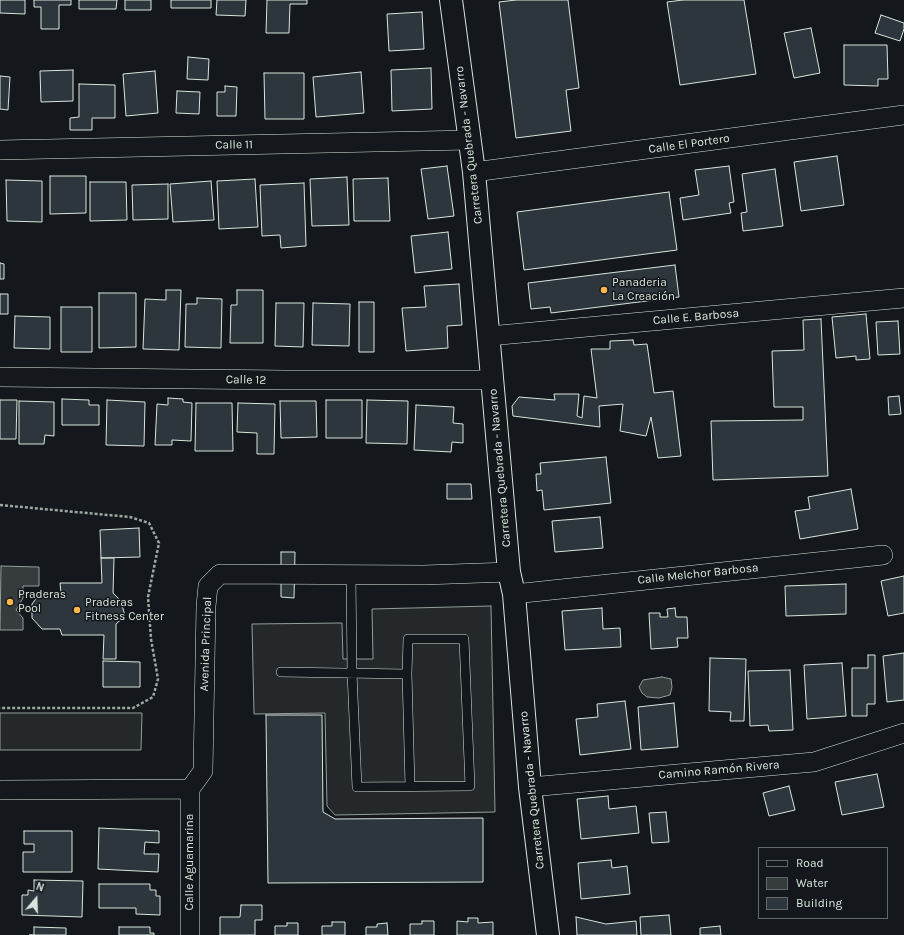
<!DOCTYPE html>
<meta charset="utf-8">
<style>
body{margin:0}
#map{position:relative;width:904px;height:935px;overflow:hidden;background:#14181c;font-family:Karla,sans-serif}
canvas{display:block}
.legend{position:absolute;left:758px;top:847px;width:130px;height:72px;box-sizing:border-box;background:#14181c;border:1px solid #626a69;margin:0;padding:5px 7px;list-style:none;font-size:12px;color:#d8e6dc}
.legend li{display:flex;align-items:center;gap:8px;height:20px}
.legend b{width:20px;border:1px solid #626a69}
.north{position:absolute;left:16px;top:879px;width:40px;height:40px;-webkit-text-stroke:3px #14181c;paint-order:stroke;rotate:19deg;font-size:11px;font-weight:700;line-height:16px;text-align:center;color:#d8e6dc}
.north::after{content:'';display:block;margin:auto;width:14px;height:18px;background:#d8e6dc;clip-path:polygon(50% 0,100% 100%,50% 72%,0 100%)}
</style>
<div id="map">
<canvas width="904" height="935"></canvas>
<ul class="legend">
<li><b style="height:5px;background:#14181c"></b>Road</li>
<li><b style="height:11px;background:#363b3e"></b>Water</li>
<li><b style="height:11px;background:#2c363c"></b>Building</li>
</ul>
<div class="north">N</div>
</div>
<script>
const ctx = document.querySelector('canvas').getContext('2d');
ctx.lineJoin = 'round';
function paint(path, color) { ctx.fillStyle = color; ctx.fill(path, 'evenodd'); }
const toPath = rows => new Path2D(rows.map(r => 'M' + r).join(''));
function strokePath(path, color, width, dash) { ctx.strokeStyle = color; ctx.lineWidth = width; ctx.lineCap = dash ? 'butt' : 'round'; ctx.setLineDash(dash || []); ctx.stroke(path); }
function drawText(font, color, halo, rows, align = 'center') {
  ctx.font = font + ' Karla,sans-serif'; ctx.lineWidth = 3; ctx.setLineDash([]); ctx.textBaseline = 'middle'; ctx.strokeStyle = halo; ctx.fillStyle = color; for (const [text, x, y, turn = 0] of rows) {
    ctx.save(); ctx.translate(x, y); ctx.rotate((+turn || 0) * Math.PI / 180); ctx.textAlign = isNaN(turn) ? turn : align; if (halo) ctx.strokeText(text, 0, 0); ctx.fillText(text, 0, 0); ctx.restore();
  }
}
const parking = toPath([
 [491,606,495,812,335,815,327,806,325,713,254,714,252,624,342,623,343,659,373,659,372,609,491,606],
 [0,713,142,713,141,750,0,750,0,713]
]);
paint(parking, '#24282b');
strokePath(parking, '#939e99', 1);
const water = toPath([
 [1,566,39,567,39,586,23,586,23,598,16,610,23,618,23,630,0,630,1,566],
 [662,677,671,679,672,687,670,695,659,698,647,697,642,693,639,687,643,680,662,677]
]);
paint(water, '#363b3e');
strokePath(water, '#939e99', 1);
const building = toPath([
 [0,0,25,0,25,14,0,13,0,0],
 [34,0,71,0,71,5,59,5,59,29,41,29,41,7,34,7,34,0],
 [79,0,117,0,116,9,79,9,79,0],
 [125,0,151,0,151,10,125,10,125,0],
 [171,0,211,0,211,8,171,8,171,0],
 [217,0,246,0,245,16,216,15,217,0],
 [267,0,307,0,307,4,290,4,289,33,266,33,267,0],
 [516,0,568,0,579,88,566,90,571,131,516,138,499,2,516,0],
 [683,0,744,0,756,74,680,85,667,2,683,0],
 [422,12,424,49,389,51,387,14,422,12],
 [881,15,904,23,904,29,900,41,875,33,881,15],
 [811,28,820,73,794,78,784,33,811,28],
 [844,45,887,45,888,79,878,79,878,86,844,85,844,45],
 [188,57,209,59,208,80,187,79,188,57],
 [431,68,432,109,392,111,391,70,431,68],
 [73,70,73,101,41,102,40,71,73,70],
 [155,71,158,113,126,116,123,74,155,71],
 [361,72,364,113,316,117,313,77,361,72],
 [264,73,304,73,304,119,265,119,264,73],
 [0,76,10,77,8,110,0,109,0,76],
 [79,84,115,85,115,118,92,118,92,130,70,130,70,118,79,117,79,84],
 [225,86,237,87,236,116,217,116,217,92,225,92,225,86],
 [177,91,200,92,199,114,176,113,177,91],
 [837,156,844,205,801,211,794,162,837,156],
 [447,166,454,216,428,219,421,169,447,166],
 [729,166,734,202,729,203,731,213,683,220,680,198,699,195,695,170,729,166],
 [775,169,783,226,743,231,741,213,747,212,742,174,775,169],
 [50,176,86,176,86,213,50,214,50,176],
 [347,177,349,225,312,226,310,179,347,177],
 [388,178,390,221,354,221,353,179,388,178],
 [255,179,258,227,219,229,217,181,255,179],
 [6,180,42,181,42,222,7,221,6,180],
 [211,181,214,220,173,222,170,184,211,181],
 [90,182,126,182,127,220,90,221,90,182],
 [304,183,306,246,281,248,280,235,262,236,260,185,304,183],
 [168,184,168,219,133,220,132,185,168,184],
 [669,192,677,250,524,270,517,212,669,192],
 [448,232,452,269,415,273,411,236,448,232],
 [0,263,4,264,4,279,0,279,0,263],
 [675,265,679,297,551,313,550,307,531,309,528,283,675,265],
 [459,284,462,325,447,326,448,348,406,351,402,308,426,307,424,286,459,284],
 [166,290,181,290,179,350,143,349,145,299,166,300,166,290],
 [237,290,263,290,263,343,230,343,231,305,237,305,237,290],
 [99,293,136,293,136,347,99,348,99,293],
 [0,294,8,294,8,314,0,314,0,294],
 [197,298,222,299,221,348,185,347,186,304,197,304,197,298],
 [359,302,374,302,374,352,359,352,359,302],
 [276,303,304,303,303,347,275,346,276,303],
 [313,303,350,304,349,346,312,345,313,303],
 [61,307,92,307,92,352,61,352,61,307],
 [866,314,870,359,856,360,856,356,836,358,832,317,866,314],
 [15,316,50,317,50,349,14,348,15,316],
 [821,319,828,476,713,480,711,421,803,420,803,407,774,407,772,351,804,350,803,320,821,319],
 [898,321,900,354,878,355,876,322,898,321],
 [633,340,634,345,647,344,654,393,673,391,681,456,658,458,651,417,646,436,620,431,623,404,599,406,600,427,513,416,512,406,519,397,555,400,554,394,579,394,577,416,582,418,584,396,597,398,591,349,610,349,610,341,633,340],
 [899,396,901,414,889,415,888,397,899,396],
 [168,398,183,399,183,402,192,403,191,441,172,440,172,445,155,445,157,404,168,405,168,398],
 [62,399,89,400,89,405,99,405,99,425,62,425,62,399],
 [0,400,17,400,16,439,0,439,0,400],
 [107,400,145,402,144,446,106,445,107,400],
 [326,400,362,400,362,438,326,438,326,400],
 [367,400,408,401,407,444,366,443,367,400],
 [19,401,54,402,54,436,45,435,44,444,19,444,19,401],
 [280,401,316,401,317,437,281,438,280,401],
 [196,403,232,403,233,451,195,451,196,403],
 [238,403,275,404,274,454,257,454,257,433,237,432,238,403],
 [416,405,454,407,453,423,463,424,463,443,452,442,451,452,414,450,416,405],
 [606,457,611,503,544,510,542,490,537,491,536,474,541,474,540,463,606,457],
 [447,484,471,484,472,499,447,499,447,484],
 [851,489,858,529,800,539,795,511,810,509,808,497,851,489],
 [600,517,603,548,555,552,552,521,600,517],
 [139,528,140,557,101,558,100,530,139,528],
 [281,552,295,552,294,598,281,597,281,552],
 [101,558,114,558,113,593,121,601,125,616,116,624,116,659,103,659,104,635,62,635,60,629,42,629,32,618,32,604,41,592,61,593,60,583,102,583,101,558],
 [904,576,904,613,888,616,881,581,904,576],
 [846,584,846,614,786,616,785,586,846,584],
 [602,608,603,629,620,628,621,647,565,650,562,611,602,608],
 [675,608,676,617,687,617,688,638,677,638,678,647,651,649,649,613,660,613,660,617,668,617,667,609,675,608],
 [904,653,904,700,887,702,883,656,904,653],
 [868,655,875,655,875,704,867,704,867,716,852,716,852,668,868,668,868,655],
 [710,658,746,659,744,721,730,721,731,712,709,711,710,658],
 [103,661,140,662,140,687,103,687,103,661],
 [842,663,846,716,807,719,804,665,842,663],
 [790,670,793,730,769,731,768,725,750,726,748,671,790,670],
 [625,701,631,749,580,755,576,719,598,717,597,704,625,701],
 [674,703,678,747,641,750,638,707,674,703],
 [266,715,322,715,323,812,335,819,483,818,483,882,268,883,266,715],
 [877,774,884,807,842,815,835,782,877,774],
 [789,786,795,810,769,816,763,793,789,786],
 [608,796,609,809,636,806,639,833,581,839,577,799,608,796],
 [666,812,669,842,652,843,649,813,666,812],
 [99,828,159,831,159,843,145,842,144,854,159,854,158,872,98,869,99,828],
 [24,831,72,831,72,872,23,872,23,852,34,852,34,844,24,844,24,831],
 [611,860,612,868,627,866,630,894,581,899,578,863,611,860],
 [34,880,83,881,82,917,22,915,22,895,28,895,28,890,34,891,34,880],
 [99,884,150,884,150,890,156,890,156,896,160,896,160,915,136,914,136,908,99,908,99,884],
 [241,905,262,905,262,920,255,920,255,935,220,935,220,917,240,917,241,905],
 [669,915,671,935,641,935,640,917,669,915],
 [576,917,606,924,636,921,637,935,577,935,576,917],
 [468,918,478,918,478,923,493,922,493,935,457,935,457,921,468,922,468,918],
 [422,921,434,921,434,935,410,935,410,924,422,924,422,921],
 [332,922,345,922,345,935,322,935,322,926,332,926,332,922],
 [287,923,298,923,298,935,275,935,275,926,287,926,287,923],
 [387,923,388,935,366,935,366,927,377,927,377,924,387,923],
 [720,926,721,935,700,935,700,928,720,926],
 [34,927,66,928,66,935,29,935,34,935,34,927],
 [119,927,150,927,150,933,154,933,154,935,119,935,119,927]
]);
paint(building, '#2c363c');
strokePath(building, '#d8e6dc', 1);
const service = toPath([
 [351,574,352,673,357,787,470,786,464,639,408,639,407,674,410,786],
 [281,672,407,674]
]);
const minor = toPath([
 [0,150,469,140],
 [474,172,904,115],
 [489,336,904,298],
 [0,377,286,380,492,380],
 [514,594,883,555],
 [530,787,814,762,904,733],
 [190,789,190,935],
 [0,790,190,789,203,771,206,606,208,586,220,574,424,575,509,572]
]);
const tertiary = toPath([
 [451,0,474,172,509,572,514,594,530,787,548,935]
]);
strokePath(service, '#d8e6dc', 10);
strokePath(minor, '#d8e6dc', 20);
strokePath(tertiary, '#d8e6dc', 24);
strokePath(toPath([
 [0,505,130,517,149,523,159,543,148,597,151,639,158,679,153,697,133,708,0,708]
]), '#9da8a2', 2.5, [3, 2]);
strokePath(service, '#14181c', 9);
strokePath(minor, '#14181c', 19);
strokePath(tertiary, '#14181c', 22);
for (const [x, y, r, color] of [
 [604,290,4,"#ffb74d"],
 [10,602,4,"#ffb74d"],
 [77,610,4,"#ffb74d"]
]) { const dot = new Path2D(); dot.arc(x, y, r, 0, 2 * Math.PI); ctx.fillStyle = color; ctx.fill(dot); strokePath(dot, '#14181c', 1.5); }
drawText('12px', '#d8e6dc', '#14181c', [
 ["Calle El Portero",689,144,-8],
 ["Calle 11",234,145,-1],
 ["Carretera Quebrada - Navarro",469,145,-97],
 ["Calle E. Barbosa",696,317,-5],
 ["Calle 12",246,380,1],
 ["Carretera Quebrada - Navarro",500,468,-95],
 ["Calle Melchor Barbosa",698,574,-6],
 ["Avenida Principal",206,644,-88],
 ["Camino Ramón Rivera",719,770,-5],
 ["Carretera Quebrada - Navarro",532,790,-96],
 ["Calle Aguamarina",190,862,-90]
]);
drawText('12px', '#d8e6dc', '#14181c', [
 ["Panaderia",612,283],
 ["La Creación",612,297],
 ["Praderas",18,595],
 ["Pool",18,609],
 ["Praderas",85,603],
 ["Fitness Center",85,617]
], 'left');
</script>
